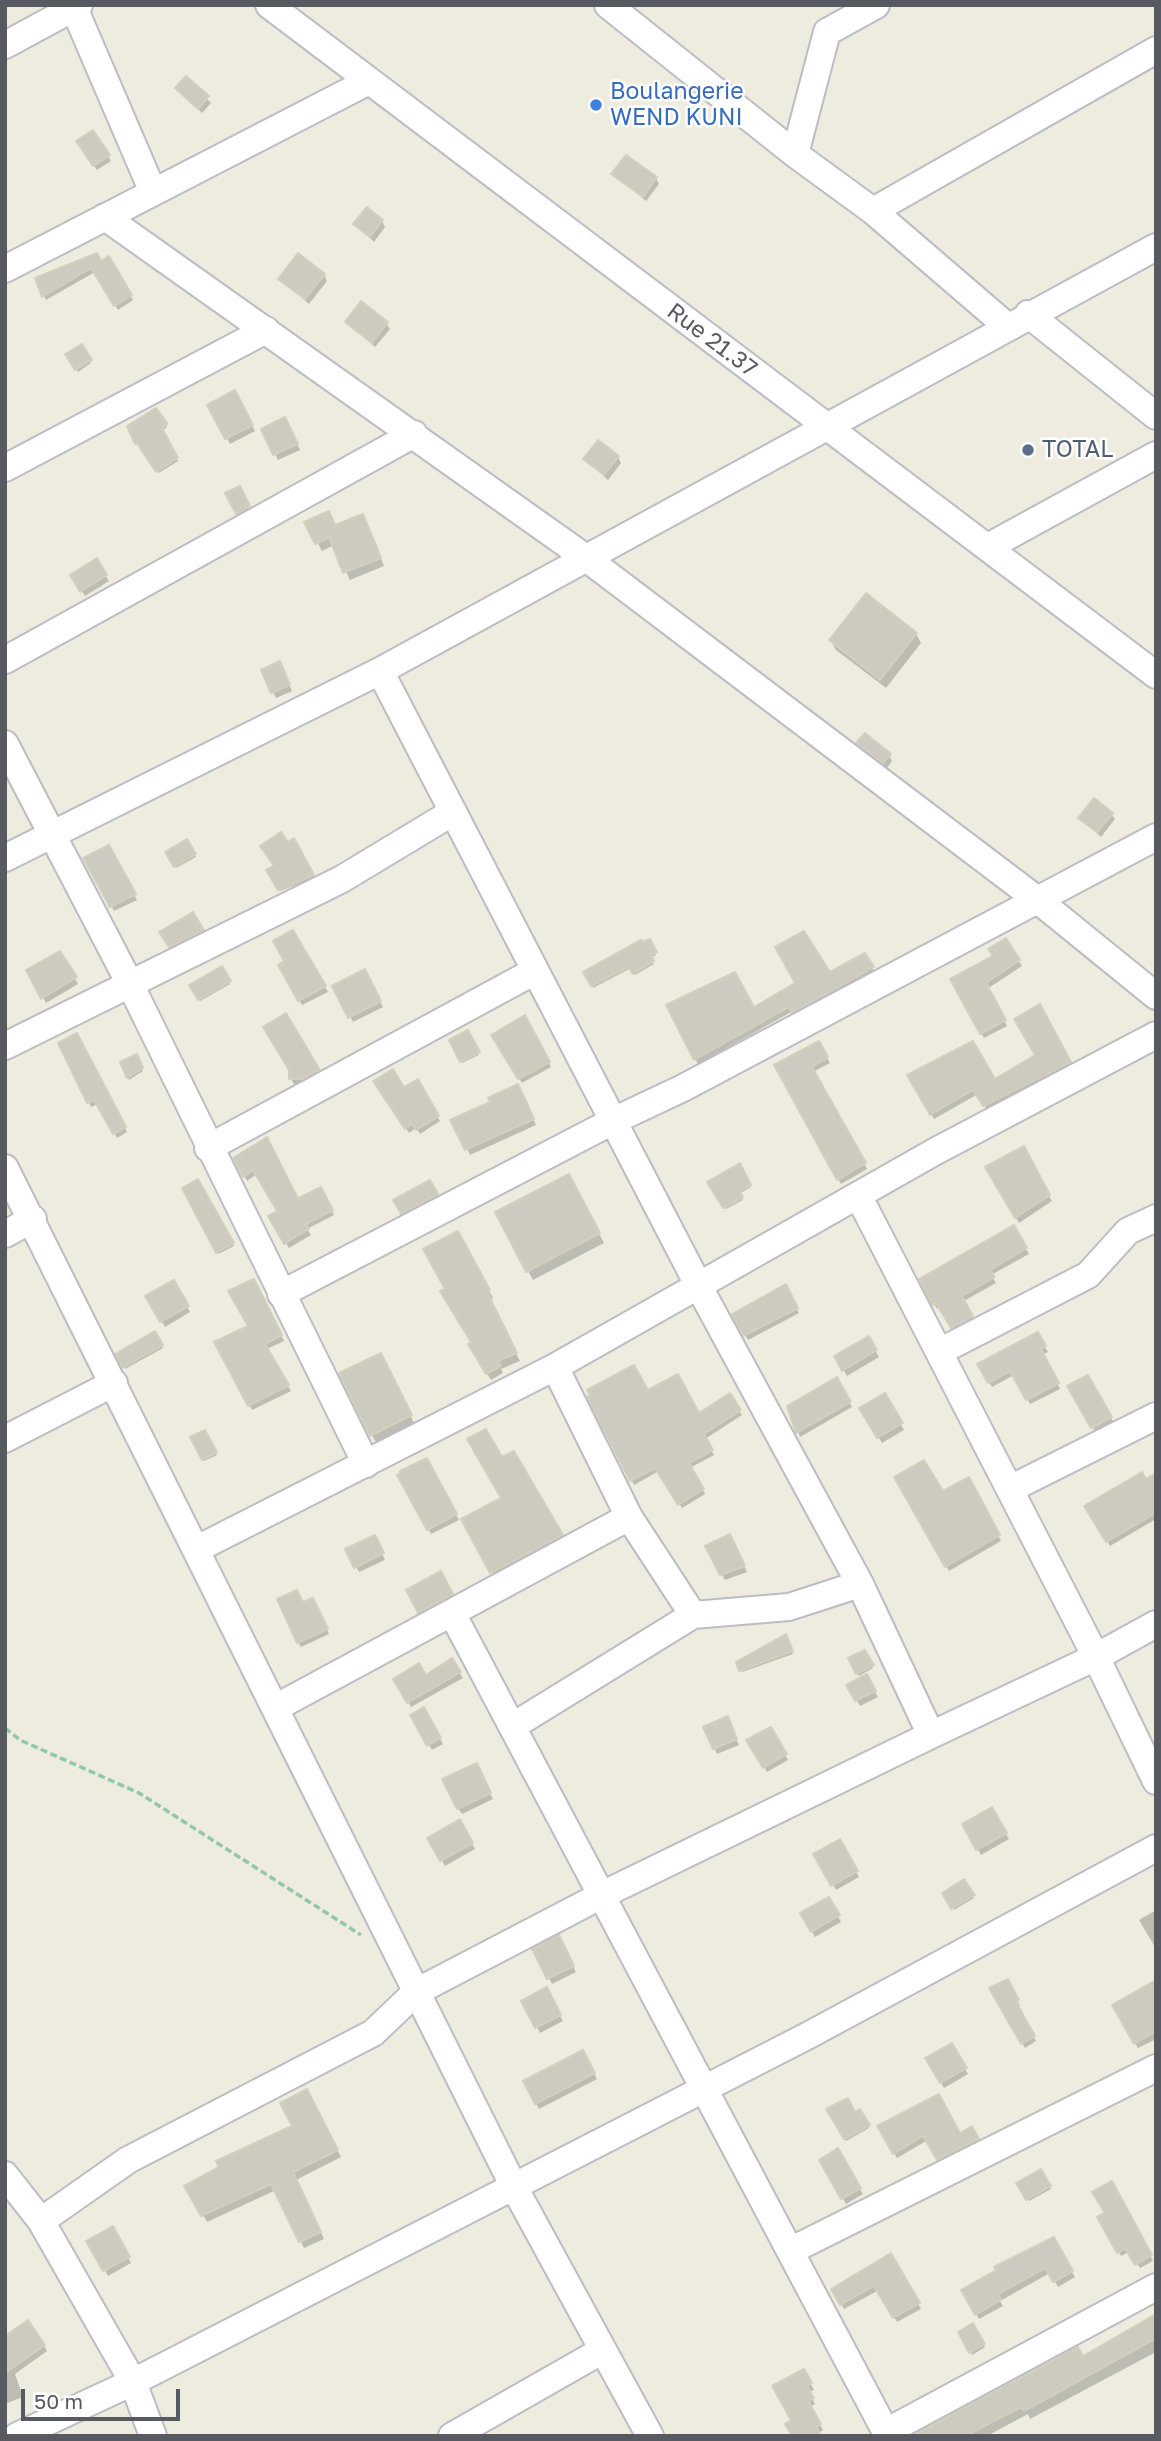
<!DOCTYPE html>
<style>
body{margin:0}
#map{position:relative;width:1161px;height:2441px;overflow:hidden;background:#edecdf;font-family:"Golos Text",sans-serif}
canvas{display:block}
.frame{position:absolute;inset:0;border:7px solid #585a62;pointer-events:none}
.scale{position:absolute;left:21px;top:2389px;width:159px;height:32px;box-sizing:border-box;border:4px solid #585a62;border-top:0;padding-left:9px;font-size:21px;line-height:24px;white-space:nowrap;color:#585a62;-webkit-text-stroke:5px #fff;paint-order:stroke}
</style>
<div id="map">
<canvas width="1161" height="2441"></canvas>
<div class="frame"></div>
<div class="scale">50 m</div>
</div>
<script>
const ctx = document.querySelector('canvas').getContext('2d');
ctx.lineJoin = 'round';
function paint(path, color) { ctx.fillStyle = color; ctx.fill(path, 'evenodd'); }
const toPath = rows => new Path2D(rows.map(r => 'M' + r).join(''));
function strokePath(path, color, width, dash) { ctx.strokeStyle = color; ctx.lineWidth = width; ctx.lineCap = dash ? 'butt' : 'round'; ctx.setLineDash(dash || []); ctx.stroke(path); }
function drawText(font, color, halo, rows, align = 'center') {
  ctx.font = font + ' "Golos Text",sans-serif'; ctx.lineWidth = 5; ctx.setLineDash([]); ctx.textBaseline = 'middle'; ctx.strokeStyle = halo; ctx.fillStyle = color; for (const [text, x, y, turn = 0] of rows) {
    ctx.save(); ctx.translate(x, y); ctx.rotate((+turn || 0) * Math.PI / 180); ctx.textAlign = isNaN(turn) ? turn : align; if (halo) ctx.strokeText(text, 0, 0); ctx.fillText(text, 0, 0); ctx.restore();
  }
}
paint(toPath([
 [186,78,211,103,202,113,177,88],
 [93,132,111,161,97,170,79,142],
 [613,174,656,178,659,184,646,201],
 [382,221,385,227,374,242,355,224],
 [108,259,133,300,118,310,95,272,46,300,37,279],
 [324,275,327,281,309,304,280,279],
 [347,322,386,323,390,329,375,347],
 [81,346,91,363,78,372,67,355],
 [234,392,255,431,230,444,209,406],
 [156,410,167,427,162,431,178,461,159,473,140,444,137,445,129,427],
 [288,425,300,450,278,460,263,430],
 [618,457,621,463,608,480,585,459],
 [239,488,250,509,238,515,227,494],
 [307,523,335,527,367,524,384,566,350,580,334,545,322,551],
 [96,561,109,581,85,596,72,576],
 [916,634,921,643,886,688,836,650,831,641],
 [282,669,292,691,276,698,263,671],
 [859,743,889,755,892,761,887,768],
 [1111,814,1115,819,1101,837,1080,818],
 [294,840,314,878,280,891,269,871,277,866],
 [187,841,196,857,176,868,167,853],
 [108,847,137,900,114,911,86,859],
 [192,914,204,932,172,948,161,933],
 [292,932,328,992,302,1005,280,966,287,962],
 [1005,940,1022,966,987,989,1007,1026,984,1038,952,980,995,957],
 [649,941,656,955,650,958,654,964,635,975,631,968,593,988,586,972],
 [60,953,78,984,46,1003,28,971],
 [865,955,875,973,796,1016,793,1011,698,1064,668,1005,754,1009],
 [221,969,230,984,200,1001,192,985],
 [364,972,383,1007,353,1022,335,987],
 [1040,1006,1072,1067,987,1110,978,1094,934,1119,909,1076,995,1081,1037,1056],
 [286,1016,321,1075,305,1084,294,1084,291,1079],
 [524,1018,551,1067,522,1083,493,1036],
 [467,1032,479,1055,462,1063,451,1041],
 [76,1035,127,1132,117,1138,98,1104,91,1107,60,1044],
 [818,1043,830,1063,813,1072,867,1169,841,1184,776,1066],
 [137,1057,143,1071,129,1080,122,1063],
 [375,1081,403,1089,417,1081,440,1121,420,1134,416,1128,409,1133],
 [521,1092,536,1125,470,1155,453,1121],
 [266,1139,301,1209,320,1190,334,1215,307,1229,311,1235,289,1248,270,1217,279,1212,257,1174,247,1181,235,1159],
 [1023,1148,1052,1201,1019,1223,987,1167],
 [739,1165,751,1187,739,1194,743,1200,726,1209,710,1182],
 [198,1181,234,1246,218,1254,184,1188],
 [429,1182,438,1197,403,1215,396,1201],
 [574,1186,604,1243,533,1280,528,1271],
 [1013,1228,1029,1254,991,1275,996,1283,964,1301,975,1322,956,1332,940,1307,937,1309,921,1279],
 [457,1233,493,1298,489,1300,520,1361,501,1369,503,1373,491,1380,470,1345,473,1343],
 [173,1282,190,1312,165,1327,147,1297],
 [257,1286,284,1341,267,1349,291,1391,252,1410,217,1343,250,1327],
 [785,1286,799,1313,748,1340,734,1315],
 [154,1334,163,1348,125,1369,118,1354],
 [1037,1334,1048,1352,1043,1354,1060,1389,1030,1404,1014,1375,992,1387,979,1365],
 [868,1338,879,1357,847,1376,836,1357],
 [385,1364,415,1425,377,1444,372,1435],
 [1088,1377,1114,1423,1096,1433,1070,1387],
 [836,1380,852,1407,800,1437,789,1407],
 [647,1393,699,1416,729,1396,742,1415,705,1439,714,1455,690,1468,705,1494,682,1508,659,1471,634,1485,590,1397],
 [884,1396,904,1430,882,1443,861,1409],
 [205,1432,217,1455,204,1461,192,1438],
 [513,1453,565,1542,496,1579,463,1520,503,1498,502,1459],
 [427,1461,459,1520,431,1534,400,1476],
 [1156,1473,1156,1519,1110,1546,1087,1506],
 [896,1478,943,1493,969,1479,1001,1541,949,1571],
 [374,1537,385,1560,359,1572,347,1550],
 [732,1542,747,1572,725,1580,708,1547],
 [440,1574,455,1600,423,1618,408,1591],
 [303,1604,315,1605,329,1634,301,1647,298,1642],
 [785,1636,793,1654,742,1672,738,1663],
 [865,1652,873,1668,859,1676,850,1659],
 [452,1661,463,1678,411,1707,395,1679,426,1678],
 [867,1677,878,1697,860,1706,849,1686],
 [424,1710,443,1744,432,1750,413,1716],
 [730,1724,739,1745,717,1754,705,1728],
 [770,1729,788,1760,767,1772,749,1741],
 [479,1771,493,1799,462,1814,458,1808],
 [991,1810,1009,1839,981,1855,964,1825],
 [459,1822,475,1849,445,1866,430,1839],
 [839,1842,859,1877,836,1890,816,1855],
 [964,1882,974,1898,954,1910,944,1894],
 [828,1899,841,1922,815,1937,802,1914],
 [1156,1910,1156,1949,1139,1920],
 [558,1938,576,1972,552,1984,534,1950],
 [1007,1981,1020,2006,1017,2007,1036,2041,1025,2048,992,1989],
 [546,1990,563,2021,540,2033,524,2002],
 [1114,2006,1156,2017,1156,2039,1138,2048],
 [951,2045,968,2074,944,2088,928,2058],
 [583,2052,597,2079,539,2109,525,2082],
 [307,2092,341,2157,296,2180,324,2239,304,2248,276,2190,207,2222,187,2186,294,2127],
 [829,2110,855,2114,860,2111,869,2128,846,2141],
 [880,2127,960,2135,971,2128,980,2144,941,2164,928,2140,897,2158],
 [838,2151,863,2194,846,2204,821,2160],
 [1040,2171,1051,2189,1029,2201,1018,2184],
 [1111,2184,1153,2261,1140,2268,1129,2252,1121,2256,1099,2218,1107,2214],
 [112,2229,131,2263,108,2276,89,2241],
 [1053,2240,1075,2277,1058,2287,1050,2273,1000,2301,1003,2306,979,2319,963,2291],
 [890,2255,921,2309,897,2322,879,2290,844,2309,833,2290],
 [1156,2316,1156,2352,1030,2419,1028,2414,987,2436,919,2436,1082,2358],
 [973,2326,985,2347,972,2355,960,2333],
 [5,2338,44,2346,47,2351,15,2374,23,2397,5,2404],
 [803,2371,814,2390,809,2392,815,2404,810,2407,823,2430,818,2433,793,2421]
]), '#0003');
const building = toPath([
 [186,76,209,96,198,109,175,88,186,76],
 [93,130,110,155,93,166,76,141,93,130],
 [626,155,657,177,643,197,611,174,626,155],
 [367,207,383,220,370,237,353,224,367,207],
 [97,253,101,261,109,256,132,295,114,306,91,268,42,297,35,278,97,253],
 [298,253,325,274,305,299,278,279,298,253],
 [361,301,388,322,372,343,345,322,361,301],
 [82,344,92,360,75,370,65,354,82,344],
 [235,390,253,425,225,439,207,405,235,390],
 [156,408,168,424,162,428,178,458,156,472,137,443,135,444,127,426,156,408],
 [285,417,298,444,273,455,261,429,285,417],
 [598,440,619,456,604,475,583,459,598,440],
 [240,486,250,506,236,514,225,493,240,486],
 [329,511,335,525,363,514,381,558,343,573,329,537,315,544,304,522,329,511],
 [97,558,107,575,80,592,70,575,97,558],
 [866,593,917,633,880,680,829,640,866,593],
 [280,661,290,685,271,693,261,670,280,661],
 [865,733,891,754,883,763,856,743,865,733],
 [1094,798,1113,813,1097,832,1078,818,1094,798],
 [281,832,288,842,294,838,314,875,278,890,266,870,274,866,260,846,281,832],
 [187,839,196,854,174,867,165,852,187,839],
 [109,845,136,894,110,907,83,858,109,845],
 [193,912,204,930,169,947,159,932,193,912],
 [293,930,326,986,298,1001,278,965,284,961,273,941,293,930],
 [804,931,830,972,865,953,874,967,792,1013,789,1007,694,1060,666,1005,735,972,754,1007,795,983,775,947,804,931],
 [1006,938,1020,960,986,983,1006,1020,980,1034,950,979,993,956,988,949,1006,938],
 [650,939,657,952,651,955,654,961,633,974,628,967,591,986,583,972,641,940,643,942,650,939],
 [60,951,77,977,41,999,26,970,60,951],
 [222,966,231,981,198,1000,189,985,222,966],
 [365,969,381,1001,348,1018,332,986,365,969],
 [1040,1004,1071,1062,983,1106,973,1090,930,1115,907,1075,973,1041,995,1079,1035,1055,1014,1019,1040,1004],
 [286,1013,320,1070,302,1079,289,1079,289,1070,263,1027,286,1013],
 [525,1015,550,1062,518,1079,491,1035,525,1015],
 [468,1030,480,1052,460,1062,449,1040,468,1030],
 [77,1033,126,1127,113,1134,94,1100,87,1103,58,1043,77,1033],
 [819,1041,828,1057,812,1067,866,1163,837,1180,774,1065,819,1041],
 [137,1054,143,1068,127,1078,120,1062,137,1054],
 [393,1069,404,1087,418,1079,439,1116,416,1130,412,1124,405,1129,373,1081,393,1069],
 [518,1084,534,1119,465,1150,450,1120,490,1102,488,1098,518,1084],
 [267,1137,299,1201,299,1198,321,1187,333,1210,306,1224,309,1229,284,1244,268,1216,277,1211,253,1170,243,1177,233,1158,267,1137],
 [1024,1146,1050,1195,1015,1218,985,1167,1024,1146],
 [740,1163,751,1185,739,1191,743,1197,723,1208,707,1182,740,1163],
 [569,1174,600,1233,526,1272,495,1212,569,1174],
 [198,1179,234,1243,216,1253,182,1188,198,1179],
 [430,1180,438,1194,401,1214,393,1200,430,1180],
 [1014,1225,1027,1248,990,1270,995,1277,962,1296,973,1316,951,1328,936,1303,932,1305,919,1279,1014,1225],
 [458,1231,490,1290,487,1292,517,1353,498,1361,501,1366,486,1374,468,1344,471,1342,440,1291,445,1289,423,1249,458,1231],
 [254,1279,282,1335,265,1344,289,1385,248,1406,214,1342,248,1326,228,1291,254,1279],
 [174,1280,189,1306,160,1322,145,1296,174,1280],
 [786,1284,798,1308,743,1336,732,1314,786,1284],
 [155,1331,163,1345,122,1368,115,1354,155,1331],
 [1038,1332,1046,1346,1041,1349,1059,1383,1026,1400,1010,1371,988,1383,977,1364,1038,1332],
 [869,1336,877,1350,842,1371,834,1356,869,1336],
 [381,1353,412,1415,370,1436,339,1373,381,1353],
 [634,1365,648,1390,678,1374,699,1413,730,1393,741,1410,704,1434,713,1450,689,1463,704,1489,678,1505,655,1468,630,1481,587,1397,590,1395,587,1390,634,1365],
 [1088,1375,1112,1417,1091,1428,1067,1386,1088,1375],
 [837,1377,851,1402,796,1433,787,1406,837,1377],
 [885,1393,903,1423,877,1438,859,1408,885,1393],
 [486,1429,502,1457,514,1451,563,1535,490,1573,461,1519,501,1498,467,1439,486,1429],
 [205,1430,217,1452,202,1460,190,1437,205,1430],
 [427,1458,457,1514,427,1530,397,1475,401,1473,400,1471,427,1458],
 [924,1460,943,1491,969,1477,1000,1535,945,1567,894,1477,924,1460],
 [1142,1472,1146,1479,1156,1474,1156,1513,1106,1542,1084,1506,1142,1472],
 [730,1534,745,1566,720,1575,705,1546,730,1534],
 [375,1535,384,1553,354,1568,345,1549,375,1535],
 [441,1571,453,1594,418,1613,406,1590,441,1571],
 [297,1590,303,1602,313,1598,328,1629,297,1643,277,1599,297,1590],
 [786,1634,793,1651,739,1671,736,1662,786,1634],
 [865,1650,874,1665,856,1674,848,1658,865,1650],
 [452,1658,461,1672,407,1703,393,1679,419,1663,426,1675,452,1658],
 [867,1674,876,1691,855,1701,846,1685,867,1674],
 [424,1707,441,1738,427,1746,410,1715,424,1707],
 [728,1716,737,1739,713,1749,703,1727,728,1716],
 [771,1727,787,1754,763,1768,746,1740,771,1727],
 [477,1763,491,1793,457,1809,442,1779,477,1763],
 [992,1807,1007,1833,976,1850,962,1824,992,1807],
 [460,1819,473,1843,440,1861,427,1838,460,1819],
 [840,1839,858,1871,831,1886,813,1854,840,1839],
 [964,1879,975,1895,951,1909,942,1893,964,1879],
 [829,1897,840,1915,811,1932,800,1913,829,1897],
 [559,1935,574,1966,547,1979,532,1949,559,1935],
 [1008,1979,1019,2000,1016,2002,1035,2036,1021,2044,989,1988,1008,1979],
 [1156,1980,1156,2031,1134,2044,1112,2005,1156,1980],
 [547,1987,561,2015,535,2028,521,2001,547,1987],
 [952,2043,967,2068,940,2083,925,2058,952,2043],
 [583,2050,595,2073,535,2104,523,2081,583,2050],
 [307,2089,338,2150,293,2172,321,2232,299,2242,271,2184,201,2216,184,2186,219,2167,216,2161,292,2126,280,2103,307,2089],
 [939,2094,960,2133,972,2126,979,2139,937,2160,923,2136,893,2154,877,2126,939,2094],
 [848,2098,855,2112,860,2109,870,2125,844,2139,826,2109,848,2098],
 [838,2148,861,2188,841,2199,819,2160,838,2148],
 [1041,2169,1051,2186,1026,2200,1016,2183,1041,2169],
 [1112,2181,1152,2255,1135,2265,1125,2248,1117,2253,1097,2217,1105,2213,1092,2192,1112,2181],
 [113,2226,130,2257,103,2271,86,2241,113,2226],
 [1054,2237,1073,2271,1053,2282,1045,2268,998,2294,1001,2300,975,2315,961,2290,996,2270,994,2267,1054,2237],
 [891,2253,920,2303,893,2318,874,2286,840,2305,831,2289,891,2253],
 [1156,2314,1156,2338,1024,2411,1021,2407,965,2436,912,2436,1078,2347,1083,2356,1156,2314],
 [28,2320,45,2345,5,2373,5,2336,28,2320],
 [973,2323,985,2344,969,2353,958,2332,973,2323],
 [804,2369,812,2383,807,2386,814,2398,808,2401,821,2424,816,2427,821,2436,792,2436,785,2424,791,2420,772,2386,804,2369]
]);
paint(building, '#cdcbc0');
strokePath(building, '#d2cfbd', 2);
const minor = toPath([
 [269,5,1156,675],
 [608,5,795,154,873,211,1008,327],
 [74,8,153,192],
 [5,45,79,5],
 [795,154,827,32,876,5],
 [873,211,1156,50],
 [105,217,586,558,1039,901,1156,996],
 [5,269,369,81],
 [1028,314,1156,416],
 [5,468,266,330],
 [988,547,1156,455],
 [5,660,414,434],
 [380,671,705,1298,860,1584,931,1735,1096,1657,1156,1781],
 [5,744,131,986,366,1464],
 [5,858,380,671,1156,247],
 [5,1046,342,879,453,812],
 [208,1148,535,971],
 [5,1168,514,2187,650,2436],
 [858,1195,1096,1657,1156,1624],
 [5,1234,33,1219],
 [281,1294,613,1121,683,1088,1156,837],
 [939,1352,1088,1275,1128,1231,1156,1218],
 [555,1367,629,1517,693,1615],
 [5,1439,114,1383],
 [1010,1489,1156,1416],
 [197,1549,555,1367,936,1151,1156,1035],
 [453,1615,888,2436],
 [275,1708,629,1517],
 [513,1726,693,1615,789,1607,860,1584],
 [5,2175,41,2221,133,2382,153,2436],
 [41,2221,128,2160,373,2033,416,1992,602,1895,931,1735],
 [790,2251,1156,2068],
 [886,2432,1156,2287],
 [17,2436,133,2382,809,2035,1156,1848],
 [452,2436,603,2350]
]);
strokePath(minor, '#bcbdc4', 30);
strokePath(toPath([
 [5,1728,20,1740,139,1793,361,1935]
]), '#91c8ab', 3.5, [7, 3.5]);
strokePath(minor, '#fff', 26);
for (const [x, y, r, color] of [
 [596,105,7,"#3f7fe0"],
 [1028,450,7,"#5c6f8a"]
]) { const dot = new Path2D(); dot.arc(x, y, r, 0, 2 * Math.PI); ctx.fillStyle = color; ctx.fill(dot); strokePath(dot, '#fff', 2.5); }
drawText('23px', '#366cbe', '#fff', [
 ["Boulangerie",610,92],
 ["WEND KUNI",610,118]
], 'left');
drawText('23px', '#585a62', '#fff', [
 ["Rue 21.37",712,340,37]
]);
drawText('23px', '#4e5e75', '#fff', [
 ["TOTAL",1042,450]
], 'left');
</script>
